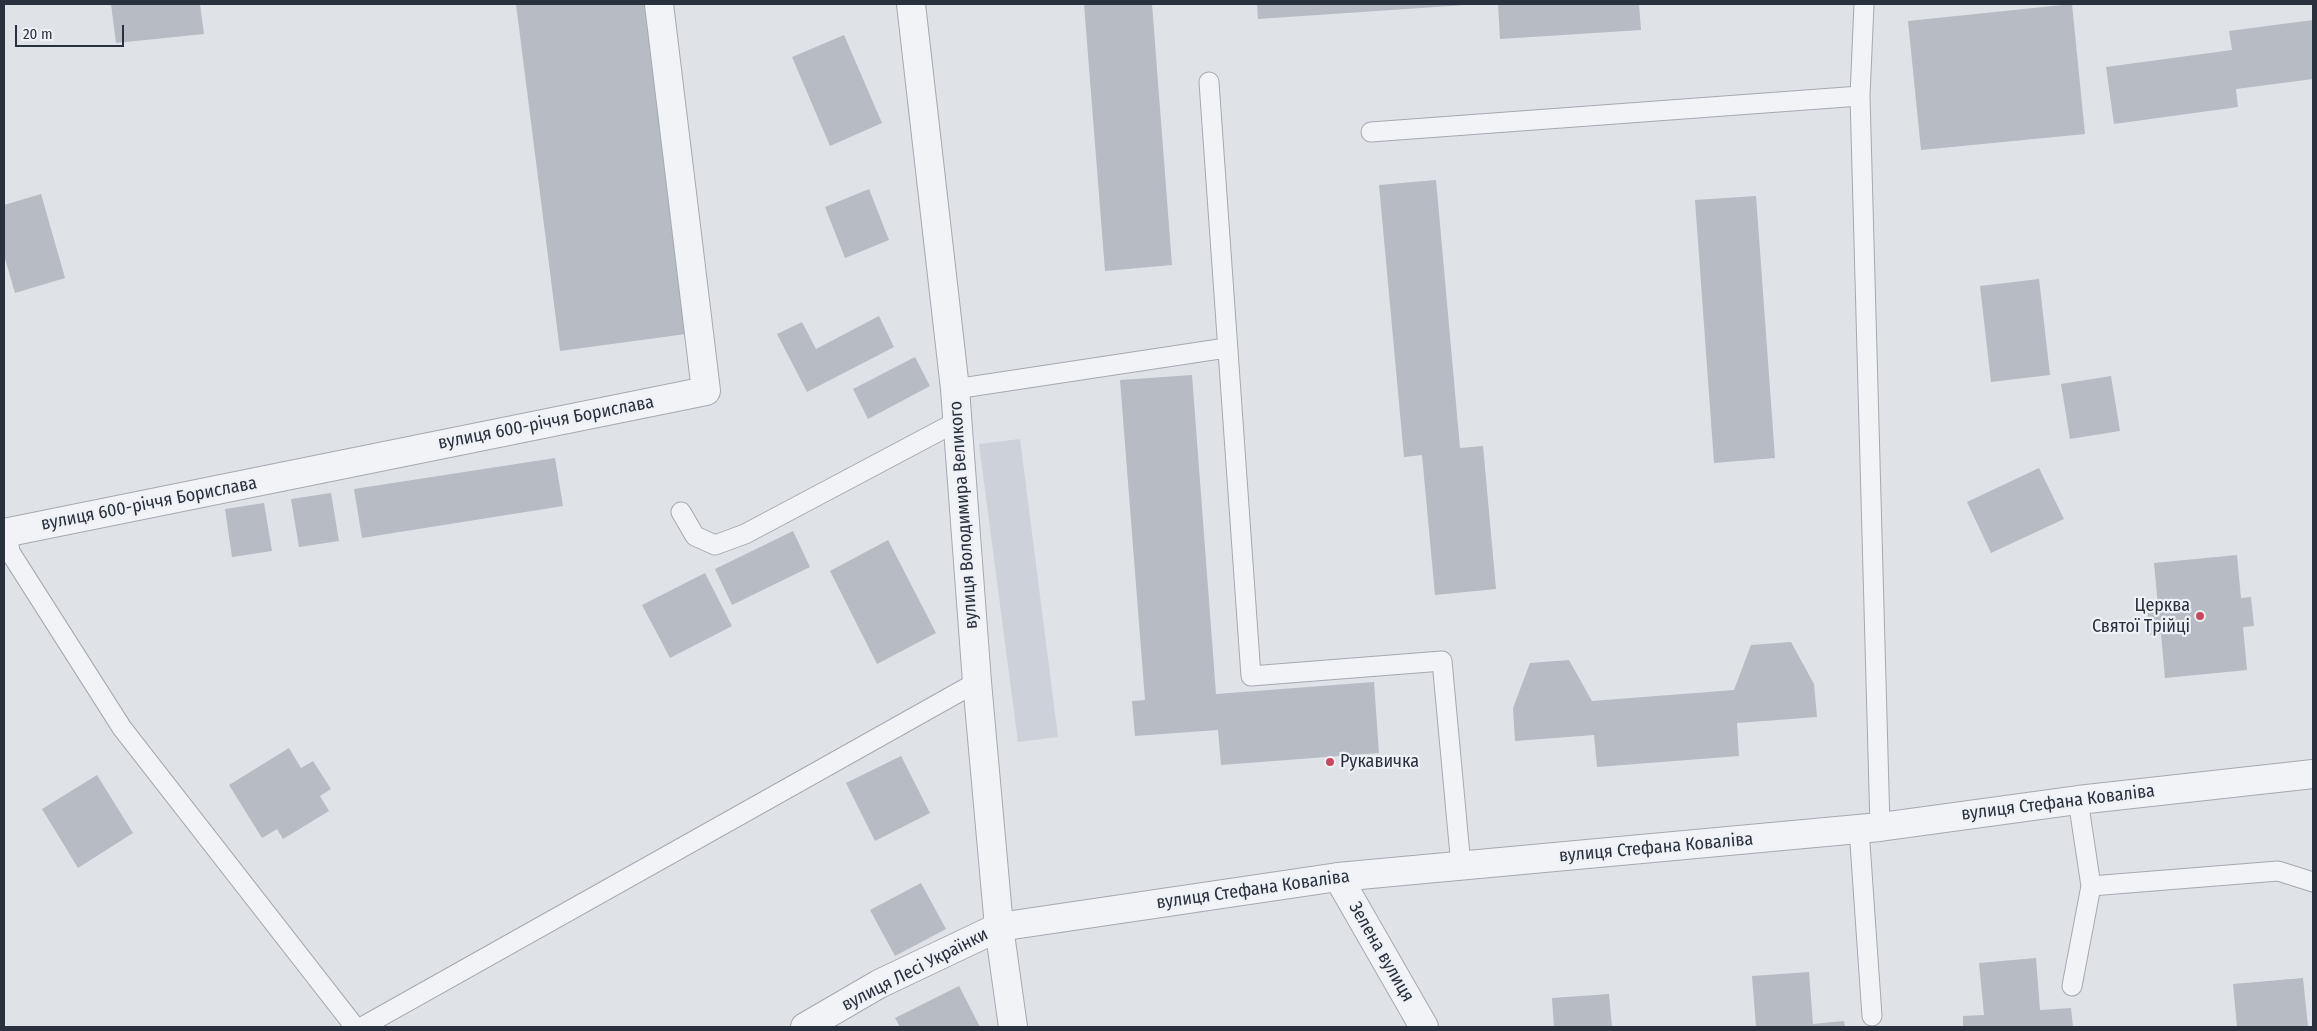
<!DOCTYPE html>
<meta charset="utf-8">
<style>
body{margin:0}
#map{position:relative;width:2317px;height:1031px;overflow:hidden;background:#dfe2e7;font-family:"Fira Sans Condensed",sans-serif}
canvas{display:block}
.frame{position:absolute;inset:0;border:5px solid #29303e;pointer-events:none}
.scale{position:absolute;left:15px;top:25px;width:109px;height:22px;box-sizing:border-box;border:2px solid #29303e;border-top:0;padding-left:6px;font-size:15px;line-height:18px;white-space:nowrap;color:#29303e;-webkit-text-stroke:4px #eef1f5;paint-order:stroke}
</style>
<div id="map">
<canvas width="2317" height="1031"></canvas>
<div class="frame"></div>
<div class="scale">20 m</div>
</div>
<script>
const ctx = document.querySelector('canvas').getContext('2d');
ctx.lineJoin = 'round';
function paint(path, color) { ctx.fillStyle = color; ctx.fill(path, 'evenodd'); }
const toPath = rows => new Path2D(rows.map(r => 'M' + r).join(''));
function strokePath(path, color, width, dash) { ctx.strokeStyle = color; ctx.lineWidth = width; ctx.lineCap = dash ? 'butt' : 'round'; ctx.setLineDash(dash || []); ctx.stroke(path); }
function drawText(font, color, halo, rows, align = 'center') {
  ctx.font = font + ' "Fira Sans Condensed",sans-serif'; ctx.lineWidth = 4.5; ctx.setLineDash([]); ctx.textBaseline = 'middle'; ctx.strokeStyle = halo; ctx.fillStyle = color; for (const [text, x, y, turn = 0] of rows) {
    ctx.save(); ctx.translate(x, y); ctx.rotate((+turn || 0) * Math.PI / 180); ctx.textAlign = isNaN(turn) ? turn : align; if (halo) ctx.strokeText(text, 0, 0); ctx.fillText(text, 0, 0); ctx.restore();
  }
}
paint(toPath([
 [1020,439,1058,737,1018,742,979,444]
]), '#cdd1d9');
paint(toPath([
 [111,4,200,4,204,34,116,43],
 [516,4,645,4,686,334,560,351],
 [1084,4,1152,4,1172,265,1105,271],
 [1257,4,1465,4,1465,5,1258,19],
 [1498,4,1639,4,1641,30,1500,39],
 [2072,4,2085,134,1921,150,1908,21],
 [2313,20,2313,79,2236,89,2238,107,2114,124,2106,67,2232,50,2229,31],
 [844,35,882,123,830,146,792,57],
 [1436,180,1460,448,1483,446,1496,589,1435,595,1422,455,1404,457,1379,185],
 [869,189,889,240,845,258,825,207],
 [41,194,65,278,15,293,4,255,4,205],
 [1756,196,1775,458,1714,463,1695,200],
 [2039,279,2050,375,1991,382,1980,286],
 [879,316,894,347,807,392,777,334,802,322,816,349],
 [915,357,930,386,868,419,853,389],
 [1192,375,1216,694,1374,682,1379,753,1221,765,1218,730,1135,736,1132,701,1145,700,1120,380],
 [2111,376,2120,431,2070,439,2061,384],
 [555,458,563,506,362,538,354,489],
 [2039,468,2064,519,1991,553,1967,502],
 [331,493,339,541,299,547,291,499],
 [264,503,272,551,232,557,225,509],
 [793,531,810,567,732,605,715,569],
 [888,540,936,633,877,664,830,571],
 [2237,555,2241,598,2251,597,2254,626,2243,627,2247,670,2165,678,2161,634,2150,635,2147,607,2158,606,2154,563],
 [705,573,732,626,670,658,642,605],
 [1791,642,1814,684,1817,717,1737,723,1739,756,1597,767,1594,735,1515,741,1513,708,1530,663,1569,660,1592,701,1734,690,1751,645],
 [289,748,301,768,313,761,331,789,320,796,329,811,283,839,277,829,262,838,229,785],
 [901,756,930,813,875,841,846,783],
 [97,775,133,833,78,868,42,809],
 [921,883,946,929,895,956,870,910],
 [2036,958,2040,1010,2071,1008,2073,1027,1963,1027,1963,1016,1984,1015,1979,963],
 [1809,972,1813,1024,1844,1021,1845,1027,1756,1027,1752,976],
 [2303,978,2308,1027,2237,1027,2233,984],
 [959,986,980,1027,900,1027,895,1018],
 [1609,994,1612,1027,1554,1027,1552,998]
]), '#b6bbc4');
const service = toPath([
 [1864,4,1860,96,1880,827],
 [1209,82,1251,676,1442,661,1461,866],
 [1371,132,1860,96],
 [955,389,1226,348],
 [681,512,695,536,715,545,745,534,958,421],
 [7,532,10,552,122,728,355,1027],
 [1859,829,1872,1016],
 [2091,886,2278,871,2313,882],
 [2072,986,2091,886,2078,800],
 [362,1027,977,682]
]);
const minor = toPath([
 [4,533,706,391,659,4],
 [1338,877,1424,1027],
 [805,1027,879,984,999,927,977,682,955,389,911,4]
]);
const tertiary = toPath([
 [1013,1027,999,927,1338,877,1880,827,2078,800,2313,774]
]);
strokePath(service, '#a5a9b1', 21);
strokePath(minor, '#a5a9b1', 30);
strokePath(tertiary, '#a5a9b1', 30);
strokePath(service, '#f1f3f6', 19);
strokePath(minor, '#f1f3f6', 28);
strokePath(tertiary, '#f1f3f6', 28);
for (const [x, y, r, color] of [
 [2200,616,5,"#c64a5d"],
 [1330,762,5,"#c64a5d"]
]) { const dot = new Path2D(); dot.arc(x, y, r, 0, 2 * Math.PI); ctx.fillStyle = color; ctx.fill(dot); strokePath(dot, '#eef1f5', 2); }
drawText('18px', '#29303e', '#eef1f5', [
 ["вулиця 600-річчя Борислава",546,423,-11],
 ["вулиця 600-річчя Борислава",149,504,-11],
 ["вулиця Володимира Великого",964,515,-94],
 ["вулиця Стефана Коваліва",2058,803,-7],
 ["вулиця Стефана Коваліва",1656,848,-5],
 ["вулиця Стефана Коваліва",1253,890,-8],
 ["Зелена вулиця",1381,952,60],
 ["вулиця Лесі Українки",915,970,-27]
]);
drawText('18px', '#29303e', '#eef1f5', [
 ["Церква",2190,606],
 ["Святої Трійці",2190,627],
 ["Рукавичка",1340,762,"left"]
], 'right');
</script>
